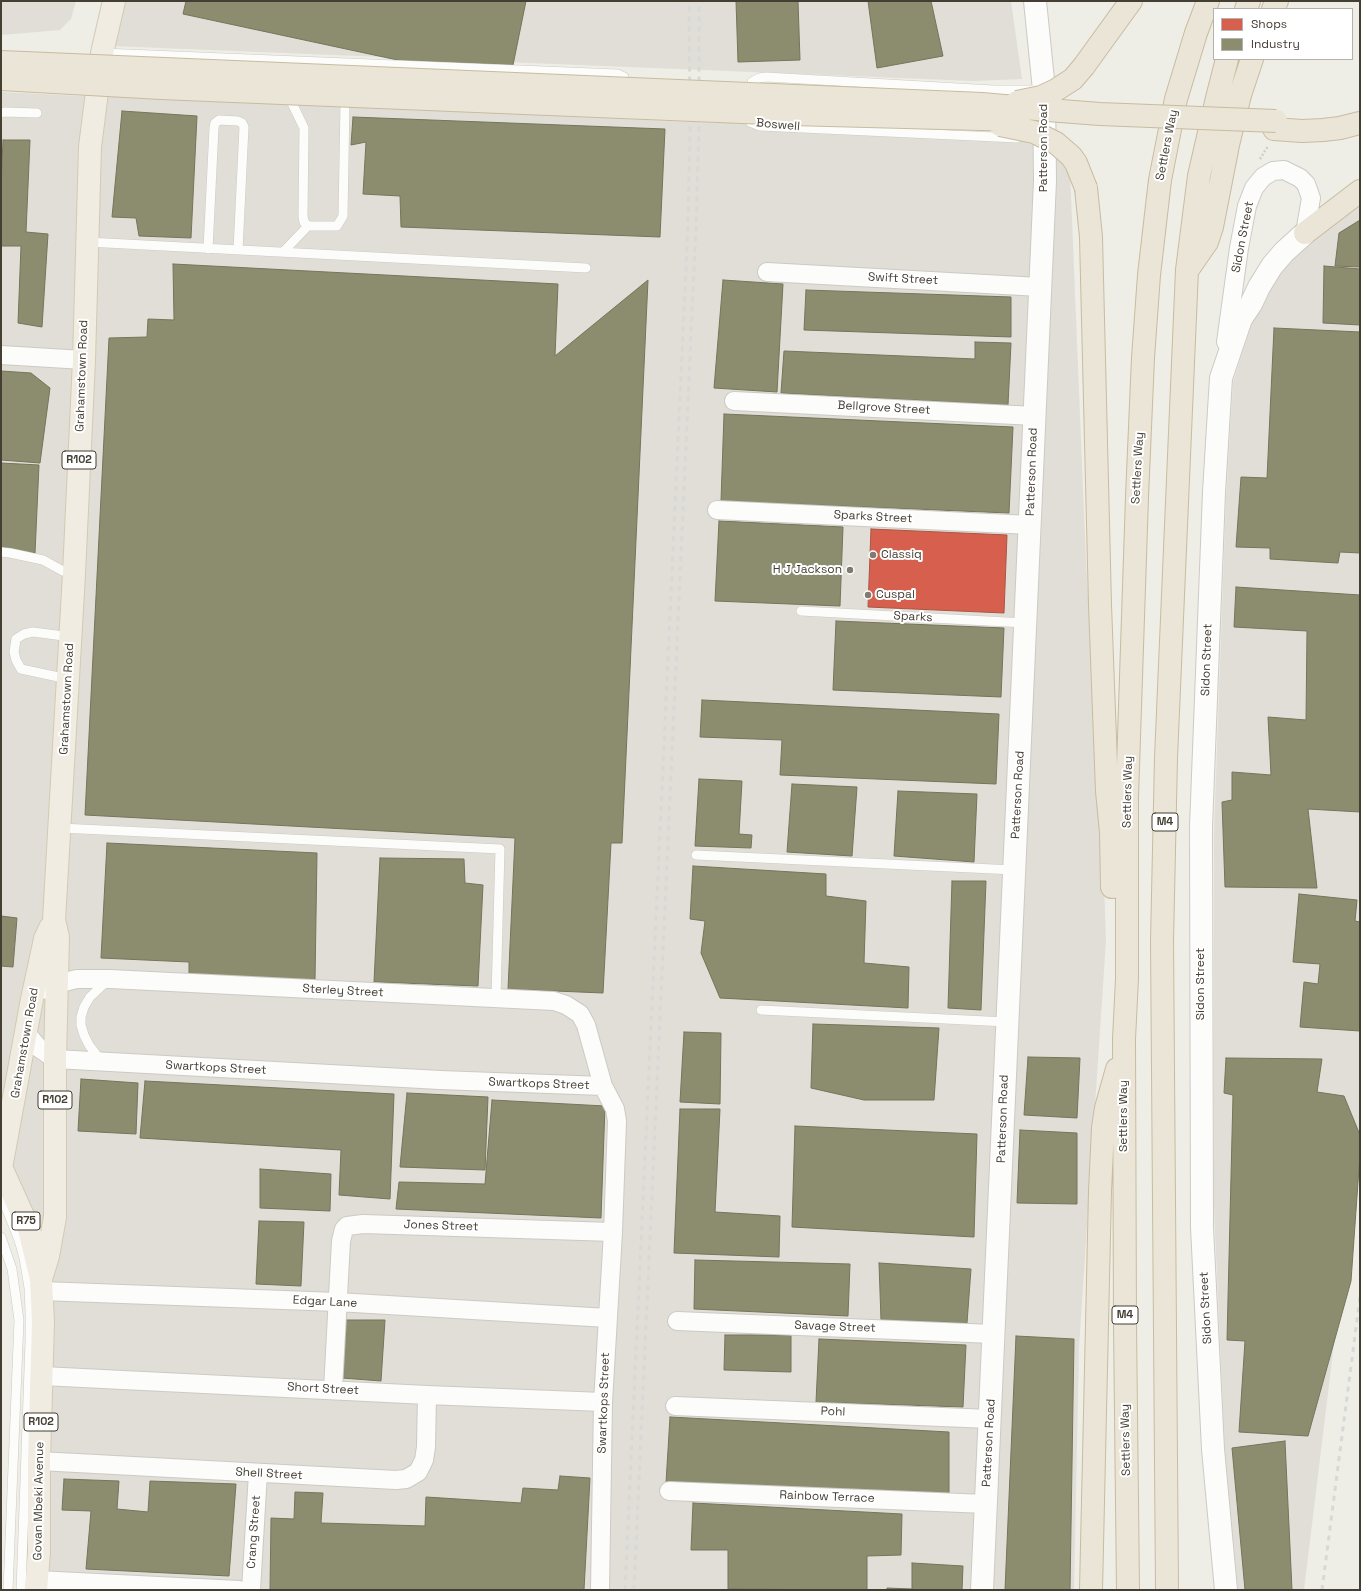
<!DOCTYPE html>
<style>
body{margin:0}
#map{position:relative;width:1361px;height:1591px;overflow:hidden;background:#eeede6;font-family:"Space Grotesk",sans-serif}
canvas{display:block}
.frame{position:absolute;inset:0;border:2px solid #443e33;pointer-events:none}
.legend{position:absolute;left:1213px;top:8px;width:140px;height:52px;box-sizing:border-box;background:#fff;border:1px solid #b4b2ad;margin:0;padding:5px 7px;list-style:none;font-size:12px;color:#443e33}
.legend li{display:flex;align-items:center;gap:8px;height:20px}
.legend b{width:20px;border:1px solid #b4b2ad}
</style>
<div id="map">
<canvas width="1361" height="1591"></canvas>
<div class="frame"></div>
<ul class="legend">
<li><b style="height:11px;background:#d6604d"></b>Shops</li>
<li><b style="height:11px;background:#8c8c6e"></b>Industry</li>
</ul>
</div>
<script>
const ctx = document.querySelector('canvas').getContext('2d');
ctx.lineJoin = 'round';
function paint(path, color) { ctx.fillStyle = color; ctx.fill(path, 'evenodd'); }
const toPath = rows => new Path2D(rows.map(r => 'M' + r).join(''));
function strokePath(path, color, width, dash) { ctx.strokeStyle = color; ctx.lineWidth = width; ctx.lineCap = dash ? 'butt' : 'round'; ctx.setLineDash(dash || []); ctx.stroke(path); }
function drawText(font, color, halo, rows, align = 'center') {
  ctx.font = font + ' "Space Grotesk",sans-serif'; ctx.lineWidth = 4; ctx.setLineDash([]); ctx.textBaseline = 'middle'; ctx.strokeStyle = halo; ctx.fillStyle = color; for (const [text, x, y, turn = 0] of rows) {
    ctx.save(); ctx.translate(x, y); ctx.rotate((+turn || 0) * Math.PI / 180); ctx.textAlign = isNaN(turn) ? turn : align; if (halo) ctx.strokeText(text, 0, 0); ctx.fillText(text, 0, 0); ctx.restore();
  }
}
paint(toPath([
 [1,1,76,1,71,19,60,30,1,35],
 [123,1,1011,1,1022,79,973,81,112,46],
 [1,92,105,97,120,94,666,121,919,129,1018,138,1061,159,1070,171,1086,562,1103,856,1106,940,1079,1347,1074,1590,42,1590,54,1300,41,1227,1,1145],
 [1360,200,1360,1130,1304,1590,1238,1590,1225,1453,1214,1208,1214,831,1226,498,1233,382,1251,326,1269,285,1312,231]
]), '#e1ded7');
const shops = toPath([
 [871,529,1007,535,1004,613,868,607,871,529]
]);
paint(shops, '#d6604d');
strokePath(shops, '#aa5645', 1);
const industry = toPath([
 [186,1,526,1,513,65,402,61,183,14,186,1],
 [736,1,798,1,800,60,738,62,736,1],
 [868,1,931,1,943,56,877,68,868,1],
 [122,111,197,116,191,238,139,236,136,218,112,217,122,111],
 [353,117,665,129,660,237,401,227,400,196,363,194,366,142,351,145,353,117],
 [3,140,30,140,26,232,48,234,42,327,18,323,21,246,1,246,1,184,3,140],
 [1360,220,1360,267,1335,266,1339,233,1360,220],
 [173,264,558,284,555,356,648,280,622,843,611,843,603,993,508,989,515,838,85,815,109,338,147,337,148,319,174,320,173,264],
 [1324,266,1360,269,1360,325,1323,323,1324,266],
 [723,280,783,284,777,392,714,388,723,280],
 [806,290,1011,297,1011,337,804,330,806,290],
 [1274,328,1360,332,1360,553,1340,552,1338,563,1270,559,1270,548,1236,547,1241,477,1267,478,1274,328],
 [975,342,1011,343,1008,405,781,393,784,351,975,359,975,342],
 [1,371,31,373,50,388,40,463,1,460,1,371],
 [724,414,1013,427,1009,513,721,501,724,414],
 [1,463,39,465,35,553,1,551,1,463],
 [719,521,843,527,840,606,715,601,719,521],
 [1236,587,1360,595,1360,812,1308,809,1317,888,1225,887,1222,802,1232,800,1232,772,1271,775,1268,717,1306,720,1307,631,1234,627,1236,587],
 [836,621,1004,628,1001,697,833,690,836,621],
 [702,700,999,714,996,784,780,775,782,740,700,737,702,700],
 [699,779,742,781,739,834,752,835,751,848,695,846,699,779],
 [792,784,857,787,852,856,787,852,792,784],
 [898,791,977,794,974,862,894,856,898,791],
 [107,843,317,853,315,980,189,975,189,962,101,958,107,843],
 [380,858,464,859,465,883,483,885,478,986,374,982,380,858],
 [693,866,826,874,826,896,866,901,864,963,909,967,908,1008,720,998,701,953,705,921,690,919,693,866],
 [952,881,986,881,981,1010,948,1008,952,881],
 [1299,894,1357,900,1355,921,1360,922,1360,1031,1300,1027,1304,982,1318,984,1320,964,1293,962,1299,894],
 [1,916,17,918,13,967,1,966,1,916],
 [813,1024,939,1028,934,1100,864,1100,811,1088,813,1024],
 [684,1032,721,1033,720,1104,680,1102,684,1032],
 [1028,1057,1080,1058,1077,1118,1024,1115,1028,1057],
 [1226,1058,1322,1059,1317,1092,1344,1096,1360,1135,1360,1154,1351,1281,1308,1436,1239,1432,1245,1341,1227,1340,1233,1095,1224,1093,1226,1058],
 [81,1079,138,1083,136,1134,78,1131,81,1079],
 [145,1081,394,1094,390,1199,339,1195,341,1150,140,1138,145,1081],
 [407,1093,488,1097,485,1170,400,1167,407,1093],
 [492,1100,605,1106,601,1218,396,1209,399,1182,485,1184,492,1100],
 [680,1109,720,1109,715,1212,780,1216,779,1257,674,1253,680,1109],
 [795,1126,977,1134,974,1237,792,1227,795,1126],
 [1020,1130,1077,1133,1077,1204,1017,1203,1020,1130],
 [260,1169,331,1174,330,1211,260,1208,260,1169],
 [259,1221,304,1222,301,1286,256,1284,259,1221],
 [695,1260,850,1264,848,1316,694,1309,695,1260],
 [879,1263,971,1269,967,1323,881,1320,879,1263],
 [344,1320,385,1320,381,1381,342,1378,344,1320],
 [725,1335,791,1335,791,1372,724,1370,725,1335],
 [1016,1336,1074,1339,1070,1590,1005,1590,1016,1336],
 [819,1339,966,1345,963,1407,816,1402,819,1339],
 [670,1417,949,1432,949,1496,666,1483,670,1417],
 [1285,1441,1292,1590,1245,1590,1232,1448,1285,1441],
 [560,1476,590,1478,584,1590,270,1590,271,1518,294,1519,295,1492,323,1493,321,1523,425,1526,426,1497,521,1503,523,1488,558,1490,560,1476],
 [64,1479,119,1481,117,1509,148,1512,150,1481,236,1484,229,1576,86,1569,91,1511,62,1510,64,1479],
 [693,1503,902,1514,901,1555,867,1556,867,1590,728,1589,728,1550,691,1550,693,1503],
 [912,1563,963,1566,962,1590,887,1590,887,1588,912,1589,912,1563]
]);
paint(industry, '#8c8c6e');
strokePath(industry, '#76755c', 1);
const service = toPath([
 [102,53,618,74,624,77,624,88],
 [750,95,752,82,759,78,766,77,993,90,1034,90],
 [290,99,304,128,303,216,304,222,308,226,337,226,343,216,345,103],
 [748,112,748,118,750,122,760,126,1017,138],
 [1,113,5,112,37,113],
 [87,242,586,268],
 [208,249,214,128,215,123,219,120,238,121,242,123,244,127,238,250],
 [283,252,308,226],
 [1,552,10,553,43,560,63,571,74,574],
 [801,611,1025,623],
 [68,679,21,669,16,660,14,652,16,639,24,634,33,632,71,637],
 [60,828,500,849,496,998],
 [696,855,1014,870],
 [761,1010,1007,1022],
 [101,1061,89,1045,84,1035,81,1025,81,1017,84,1007,90,997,107,981],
 [1,1195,19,1240,24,1258,29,1288,30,1311,30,1342,21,1590],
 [1,1237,12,1269,19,1320,8,1590]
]);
const minor = toPath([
 [767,272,1040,287],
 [1226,342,1239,248,1247,206,1254,188,1263,177,1273,171,1284,170,1300,178,1306,184,1311,198,1305,233],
 [1,355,84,360],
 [734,401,1035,416],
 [717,510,1030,525],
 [47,990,56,984,77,979,110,979,554,1001,566,1005,580,1014,586,1025,603,1086,615,1109,617,1121,613,1232,603,1402,600,1590],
 [27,1034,39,1048,55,1059,440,1080,603,1086],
 [42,1291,337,1302,608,1318],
 [677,1321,993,1334],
 [42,1376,427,1395,603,1402],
 [333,1389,341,1241,344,1229,347,1226,363,1224,613,1232],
 [675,1406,990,1419],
 [39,1461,396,1480,406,1479,418,1472,424,1460,426,1447,427,1395],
 [669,1491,986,1504],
 [37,1580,239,1590],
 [251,1590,258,1473]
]);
const tertiary = toPath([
 [982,1590,1045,181,1044,90,1035,1],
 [1226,1590,1213,1449,1202,1227,1201,827,1214,492,1221,378,1241,319,1251,304,1259,287,1272,266,1284,252,1305,233]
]);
const primary = toPath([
 [1,1167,29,1229,41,1279,43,1322,39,1461,39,1552,36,1590],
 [1,1168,32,999,45,939,50,928],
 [41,1279,48,1256,55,1217,55,1059,58,937,54,920,74,574,84,360,90,147,102,53,114,1]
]);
const motorway = toPath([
 [1246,9,1249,1],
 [1273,9,1277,1],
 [1084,66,1131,1],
 [1274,129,1302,131,1323,130,1340,128,1360,123],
 [1086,188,1091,237,1100,605,1107,791,1111,832,1112,887],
 [1305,233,1360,191],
 [1189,268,1207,242,1212,227,1228,145,1240,95,1252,59],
 [1091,1590,1100,1191,1103,1128,1106,1108,1117,1069],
 [1128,1590,1125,1325,1124,1039,1127,979,1127,797,1137,497,1143,358,1149,275,1160,180,1176,99,1196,33,1208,1],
 [1167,1590,1162,941,1166,758,1187,270,1199,176,1217,98,1227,59]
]);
strokePath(service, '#cccac4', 10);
strokePath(minor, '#cccac4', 20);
strokePath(tertiary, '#cccac4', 24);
strokePath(primary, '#d2cab2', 24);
strokePath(motorway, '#c8bba0', 24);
strokePath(toPath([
 [1260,159,1268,146]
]), '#d0cdc9', 2.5, [2, 2]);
strokePath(service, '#fcfcfb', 9);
strokePath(minor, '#fcfcfb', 18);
strokePath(tertiary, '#fcfcfb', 22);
strokePath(primary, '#f0ece2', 22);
strokePath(motorway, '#ebe5d7', 22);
strokePath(toPath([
 [625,1590,688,224,690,129,689,1],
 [634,1590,696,225,699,130,699,1],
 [1322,1590,1360,1297]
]), '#d8d8d7', 3, [5, 5]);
const motorwayBridge = toPath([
 [1,62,982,104,1048,110,1100,114,1276,121],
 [1,79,161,88,791,114,1019,120],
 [1017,102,1041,97,1056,90,1073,79,1084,66],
 [1000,125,1034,132,1056,143,1071,156,1076,163,1086,188]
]);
strokePath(motorwayBridge, '#c8bba0', 24, []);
strokePath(motorwayBridge, '#ebe5d7', 22);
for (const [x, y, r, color] of [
 [873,555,4,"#807b72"],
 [850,570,4,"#807b72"],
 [868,595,4,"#807b72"]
]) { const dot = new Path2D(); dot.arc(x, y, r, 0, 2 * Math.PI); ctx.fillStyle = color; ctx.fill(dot); strokePath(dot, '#fff', 1.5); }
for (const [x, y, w] of [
 [79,460,34],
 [1165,822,26],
 [55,1100,34],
 [26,1221,28],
 [1125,1315,26],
 [41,1422,34]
]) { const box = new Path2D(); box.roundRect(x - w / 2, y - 9, w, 18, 3); ctx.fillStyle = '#fff'; ctx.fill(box); strokePath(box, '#443e33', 1); }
drawText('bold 11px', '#443e33', null, [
 ["R102",79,460],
 ["M4",1165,822],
 ["R102",55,1100],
 ["R75",26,1221],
 ["M4",1125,1315],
 ["R102",41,1422]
]);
drawText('12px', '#443e33', '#fff', [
 ["Boswell",778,125,5],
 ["Settlers Way",1167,145,-79],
 ["Patterson Road",1044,148,-90],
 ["Sidon Street",1243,237,-79],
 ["Swift Street",903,279,3],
 ["Grahamstown Road",82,376,-88],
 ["Bellgrove Street",884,408,3],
 ["Settlers Way",1138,468,-87],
 ["Patterson Road",1032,472,-88],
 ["Sparks Street",873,517,3],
 ["Sparks",913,617,3],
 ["Sidon Street",1207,660,-88],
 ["Grahamstown Road",67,699,-87],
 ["Settlers Way",1128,792,-89],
 ["Patterson Road",1018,795,-87],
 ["Sidon Street",1201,984,-90],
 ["Sterley Street",343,991,3],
 ["Grahamstown Road",25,1043,-80],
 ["Swartkops Street",216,1068,3],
 ["Swartkops Street",539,1084,2],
 ["Settlers Way",1124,1116,-90],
 ["Patterson Road",1003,1119,-88],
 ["Jones Street",441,1226,2],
 ["Edgar Lane",325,1302,3],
 ["Sidon Street",1206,1308,-93],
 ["Savage Street",835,1327,2],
 ["Short Street",323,1389,3],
 ["Swartkops Street",604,1403,-88],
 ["Pohl",833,1412,2],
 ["Settlers Way",1126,1440,-91],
 ["Patterson Road",989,1443,-87],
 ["Shell Street",269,1474,3],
 ["Rainbow Terrace",827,1497,2],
 ["Govan Mbeki Avenue",39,1501,-89],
 ["Crang Street",254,1532,-86]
]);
drawText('12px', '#443e33', '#fff', [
 ["Classiq",881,555],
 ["H J Jackson",842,570,"right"],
 ["Cuspal",876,595]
], 'left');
</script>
